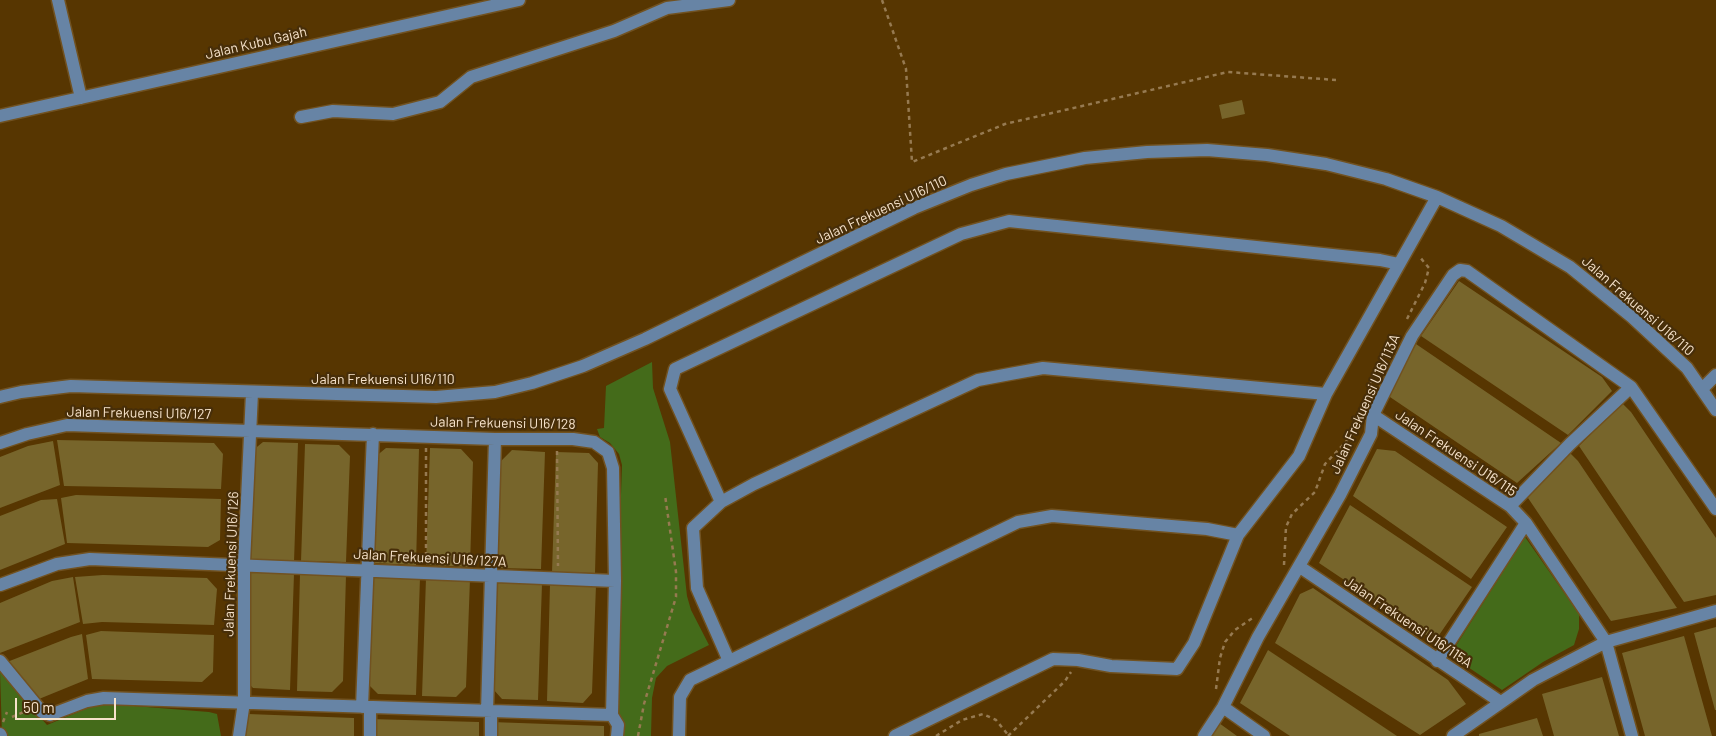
<!DOCTYPE html>
<style>
body{margin:0}
#map{position:relative;width:1716px;height:736px;overflow:hidden;background:#573601;font-family:Barlow,sans-serif}
canvas{display:block}
.scale{position:absolute;left:15px;top:698px;width:101px;height:22px;box-sizing:border-box;border:2px solid #f7e3cb;border-top:0;padding-left:6px;font-size:15px;line-height:18px;white-space:nowrap;color:#f7e3cb;-webkit-text-stroke:4px #472e09;paint-order:stroke}
</style>
<div id="map">
<canvas width="1716" height="736"></canvas>
<div class="scale">50 m</div>
</div>
<script>
const ctx = document.querySelector('canvas').getContext('2d');
ctx.lineJoin = 'round';
function paint(path, color) { ctx.fillStyle = color; ctx.fill(path, 'evenodd'); }
const toPath = rows => new Path2D(rows.map(r => 'M' + r).join(''));
function strokePath(path, color, width, dash) { ctx.strokeStyle = color; ctx.lineWidth = width; ctx.lineCap = dash ? 'butt' : 'round'; ctx.setLineDash(dash || []); ctx.stroke(path); }
function drawText(font, color, halo, rows, align = 'center') {
  ctx.font = font + ' Barlow,sans-serif'; ctx.lineWidth = 4.5; ctx.setLineDash([]); ctx.textBaseline = 'middle'; ctx.strokeStyle = halo; ctx.fillStyle = color; for (const [text, x, y, turn = 0] of rows) {
    ctx.save(); ctx.translate(x, y); ctx.rotate((+turn || 0) * Math.PI / 180); ctx.textAlign = isNaN(turn) ? turn : align; if (halo) ctx.strokeText(text, 0, 0); ctx.fillText(text, 0, 0); ctx.restore();
  }
}
paint(toPath([
 [652,362,653,388,670,442,687,596,691,610,709,645,667,666,656,678,652,698,651,736,617,736,619,714,615,706,614,697,622,465,619,454,610,443,600,437,597,429,604,428,606,386],
 [1525,537,1579,614,1579,629,1574,645,1543,662,1502,690,1453,657,1452,652],
 [0,671,47,725,95,705,109,704,209,712,217,714,221,736,2,736]
]), '#446b1a');
paint(toPath([
 [1242,100,1245,114,1222,119,1219,105],
 [1459,281,1602,377,1612,391,1568,435,1421,336],
 [1416,344,1561,443,1517,483,1387,395],
 [1622,403,1631,412,1716,538,1716,595,1684,602,1579,446],
 [57,440,214,443,223,454,221,489,64,486],
 [53,441,60,485,0,508,0,457,28,446],
 [263,442,298,443,294,562,247,560,252,451],
 [305,444,339,445,350,456,346,562,301,561],
 [386,448,419,449,416,565,372,563,375,457],
 [430,448,461,449,473,462,470,567,426,565],
 [1377,449,1395,451,1507,527,1471,579,1353,496],
 [512,450,545,452,541,569,496,568,499,463],
 [556,452,589,453,598,463,595,573,552,572],
 [1570,453,1578,461,1677,608,1611,621,1526,495],
 [76,495,221,499,220,540,208,547,67,543,61,498],
 [57,499,65,544,0,570,0,516,41,500],
 [1350,505,1472,587,1435,641,1319,563],
 [247,572,294,574,290,690,253,688,243,677],
 [300,574,346,575,343,681,332,692,297,691],
 [103,575,207,578,217,589,214,625,102,622,83,624,75,577],
 [373,576,420,578,416,695,378,694,369,685],
 [73,577,80,622,0,653,0,603,52,581],
 [426,578,470,579,466,687,456,697,422,696],
 [496,582,542,584,538,700,502,699,493,689],
 [550,584,596,585,592,693,583,703,547,701],
 [1313,588,1448,680,1466,704,1420,735,1275,643,1300,594],
 [1716,627,1716,710,1715,710,1694,633],
 [101,631,214,635,213,672,202,682,92,679,86,635],
 [82,634,88,679,39,699,7,662,71,637],
 [1684,636,1712,736,1645,736,1622,653],
 [1268,650,1397,736,1290,736,1240,703],
 [1602,677,1619,736,1554,736,1542,694],
 [248,714,354,718,354,736,238,736],
 [1537,718,1543,736,1479,736,1479,734],
 [369,719,479,722,479,736,368,736],
 [491,722,604,726,604,736,490,736],
 [1219,723,1237,736,1210,736]
]), '#77652b');
const minor = toPath([
 [58,0,81,98],
 [0,116,519,0],
 [301,117,333,111,393,114,440,102,471,77,614,31,667,8,729,0],
 [1702,389,1716,375],
 [0,397,21,392,71,386,436,397,495,392,532,383,583,366,645,339,914,208,971,185,1006,174,1085,158,1147,152,1207,150,1267,155,1326,164,1386,179,1437,197,1501,226,1570,267,1632,317,1687,368,1716,410],
 [1373,415,1510,506,1526,523,1606,642,1632,736],
 [0,443,27,434,67,425,495,439,573,439,594,442,608,452,613,468,615,581,612,715],
 [721,502,754,484,978,380,1010,374,1043,368,1326,394],
 [1510,506,1570,444,1631,387],
 [1300,567,1499,701],
 [0,585,57,564,90,559,615,581],
 [0,661,42,712,50,715,87,701,104,698,612,715,618,725,617,736],
 [729,661,697,588,693,528,721,502,670,389,675,369,961,234,1009,221,1380,260,1399,264],
 [1437,661,1526,523],
 [362,707,373,434],
 [1223,707,1264,736],
 [487,711,495,439],
 [0,734,1,736],
 [239,736,244,702,244,563,252,393],
 [370,736,370,707],
 [491,736,491,712],
 [679,736,680,697,690,680,1018,522,1052,516,1207,529,1238,535],
 [895,736,1053,659,1078,660,1111,666,1177,669,1194,643,1238,535,1299,456,1326,394,1437,197],
 [1204,736,1223,707,1258,637,1340,495,1371,434,1373,415,1412,336,1453,275,1460,270,1467,271,1631,387,1716,509],
 [1453,736,1533,680,1606,642,1716,611]
]);
strokePath(minor, '#715221', 15);
strokePath(toPath([
 [882,0,906,69,912,162,1005,124,1228,72,1336,80],
 [1407,319,1425,283,1429,268,1419,256],
 [1370,391,1371,380,1375,370,1387,354],
 [426,448,426,560],
 [557,451,558,566],
 [1284,565,1286,527,1292,514,1315,492,1325,464,1358,429],
 [1216,689,1220,658,1225,642,1235,630,1254,617],
 [12,717,26,711],
 [3,722,7,712],
 [638,736,644,704,676,597,676,572,665,495],
 [936,736,962,720,983,714,996,720,1009,736],
 [1008,736,1065,681,1071,672]
]), '#967a51', 2.5, [4, 4]);
strokePath(minor, '#6784a5', 12);
drawText('14px', '#f7e3cb', '#472e09', [
 ["Jalan Kubu Gajah",256,43,-13],
 ["Jalan Frekuensi U16/110",881,210,-25],
 ["Jalan Frekuensi U16/110",1638,306,41],
 ["Jalan Frekuensi U16/110",383,379],
 ["Jalan Frekuensi U16/113A",1365,404,-66],
 ["Jalan Frekuensi U16/127",139,413,1],
 ["Jalan Frekuensi U16/128",503,423,1],
 ["Jalan Frekuensi U16/115",1456,453,34],
 ["Jalan Frekuensi U16/127A",430,558,3],
 ["Jalan Frekuensi U16/126",231,564,-88],
 ["Jalan Frekuensi U16/115A",1408,622,34]
]);
</script>
